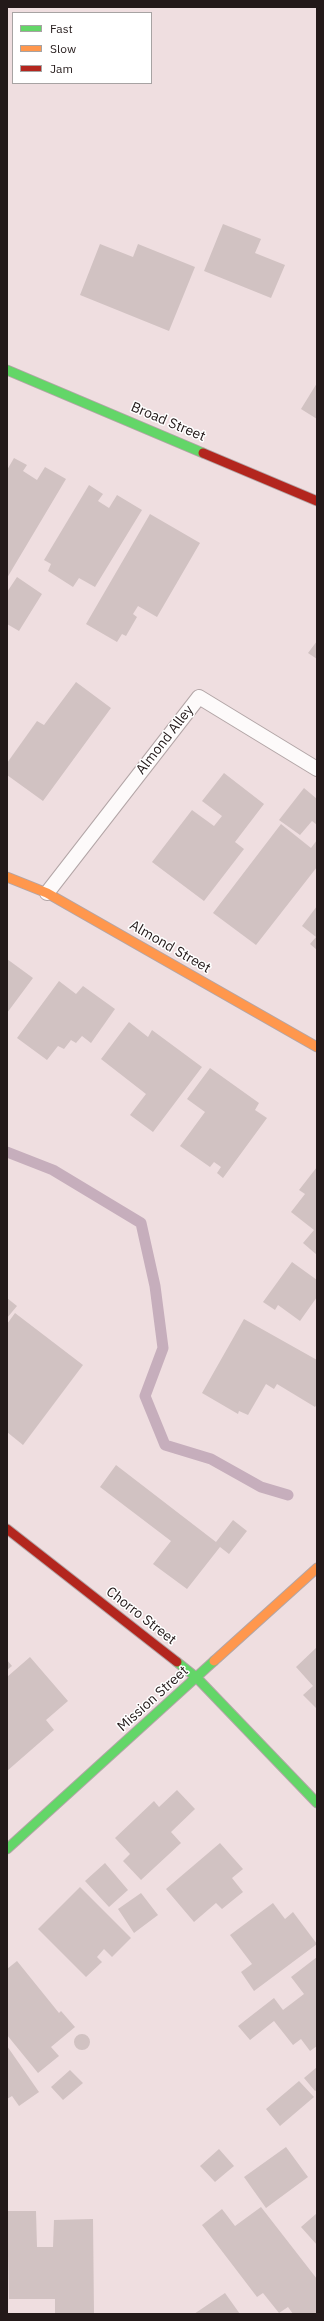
<!DOCTYPE html>
<style>
body{margin:0}
#map{position:relative;width:324px;height:2321px;overflow:hidden;background:#efdee0;font-family:"IBM Plex Sans",sans-serif}
canvas{display:block}
.frame{position:absolute;inset:0;border:8px solid #231919;pointer-events:none}
.legend{position:absolute;left:12px;top:12px;width:140px;height:72px;box-sizing:border-box;background:#fff;border:1px solid #a7a3a3;margin:0;padding:5px 7px;list-style:none;font-size:12px;color:#231919}
.legend li{display:flex;align-items:center;gap:8px;height:20px}
.legend b{width:20px;border:1px solid #a7a3a3}
</style>
<div id="map">
<canvas width="324" height="2321"></canvas>
<div class="frame"></div>
<ul class="legend">
<li><b style="height:5px;background:#63d668"></b>Fast</li>
<li><b style="height:5px;background:#ff974d"></b>Slow</li>
<li><b style="height:5px;background:#b3261e"></b>Jam</li>
</ul>
</div>
<script>
const ctx = document.querySelector('canvas').getContext('2d');
ctx.lineJoin = 'round';
const toPath = rows => new Path2D(rows.map(r => 'M' + r).join(''));
function strokePath(path, color, width, dash) { ctx.strokeStyle = color; ctx.lineWidth = width; ctx.lineCap = dash ? 'butt' : 'round'; ctx.setLineDash(dash || []); ctx.stroke(path); }
function paint(path, color) { ctx.fillStyle = color; ctx.fill(path, 'evenodd'); }
function drawText(font, color, halo, rows, align = 'center') {
  ctx.font = font + ' "IBM Plex Sans",sans-serif'; ctx.lineWidth = 3; ctx.setLineDash([]); ctx.textBaseline = 'middle'; ctx.strokeStyle = halo; ctx.fillStyle = color; for (const [text, x, y, turn = 0] of rows) {
    ctx.save(); ctx.translate(x, y); ctx.rotate((+turn || 0) * Math.PI / 180); ctx.textAlign = isNaN(turn) ? turn : align; if (halo) ctx.strokeText(text, 0, 0); ctx.fillText(text, 0, 0); ctx.restore();
  }
}
strokePath(toPath([
 [7,1152,53,1170,141,1223,155,1286,163,1348,145,1396,165,1445,211,1459,261,1487,288,1495]
]), '#c6aebc', 11);
paint(toPath([
 [223,224,261,239,255,253,285,265,271,298,204,271],
 [100,244,133,257,138,244,195,267,169,331,80,295],
 [317,383,317,419,301,409],
 [14,458,27,465,23,471,37,480,45,467,66,479,7,578,7,470],
 [89,485,103,494,98,501,109,508,117,495,142,510,95,587,79,578,73,587,48,571,51,564,44,560],
 [150,514,200,543,157,617,138,606,133,614,137,617,126,636,122,634,117,642,86,624],
 [17,577,42,594,19,631,7,624,7,592],
 [317,641,317,659,308,653],
 [76,682,111,708,43,801,7,775,7,763,37,721,44,725],
 [224,773,264,804,235,842,244,849,204,901,152,862,192,810,214,826,222,816,202,801],
 [304,788,317,799,317,825,312,821,300,835,279,820],
 [281,824,311,848,317,840,317,867,256,945,213,913],
 [317,906,317,950,310,944,316,937,302,926],
 [7,959,33,978,7,1013],
 [59,981,76,994,83,986,115,1009,91,1043,82,1036,76,1043,71,1040,64,1049,58,1046,47,1060,17,1038],
 [129,1022,148,1037,152,1030,202,1067,153,1132,130,1115,146,1094,101,1059],
 [210,1068,259,1103,255,1110,267,1118,223,1178,217,1173,221,1167,214,1162,210,1167,180,1146,205,1112,187,1099],
 [317,1167,317,1255,303,1243,314,1230,291,1212,305,1194,299,1190],
 [292,1262,317,1280,317,1297,300,1321,278,1305,275,1310,263,1302],
 [7,1298,17,1306,7,1318],
 [15,1313,83,1365,23,1445,7,1432,7,1324],
 [244,1319,317,1360,317,1404,315,1407,277,1384,274,1389,266,1384,248,1415,239,1411,238,1414,202,1393],
 [116,1465,216,1542,233,1520,247,1531,229,1554,220,1547,187,1589,153,1564,171,1541,100,1487],
 [317,1647,317,1709,303,1695,313,1686,296,1667],
 [30,1657,68,1701,46,1720,54,1730,7,1771,7,1677],
 [7,1660,12,1666,7,1670],
 [177,1790,195,1809,171,1832,181,1843,141,1880,123,1861,130,1854,115,1838,154,1801,159,1807],
 [220,1843,243,1869,232,1878,243,1892,222,1909,216,1903,194,1922,166,1889],
 [105,1863,128,1890,109,1907,85,1881],
 [80,1887,131,1938,112,1957,104,1949,97,1957,102,1962,86,1977,38,1929],
 [141,1893,158,1915,134,1933,118,1909],
 [273,1903,285,1919,293,1912,317,1944,254,1991,241,1972,252,1964,230,1935],
 [317,1957,317,2046,310,2051,301,2039,293,2045,274,2021,250,2040,238,2026,274,1998,283,2010,304,1994,291,1977],
 [17,1961,59,2013,61,2011,75,2027,51,2047,59,2056,38,2073,7,2035,7,1969],
 '74 2042a8 8 0 1 1 16 0a8 8 0 1 1-16 0Z',
 [7,2046,39,2092,19,2106,12,2096,7,2099],
 [317,2067,317,2090,315,2091,304,2078],
 [70,2070,83,2083,63,2100,51,2087],
 [299,2081,314,2097,280,2126,266,2109],
 [286,2147,308,2177,266,2208,244,2177],
 [219,2149,234,2166,215,2182,200,2166],
 [261,2207,317,2279,317,2314,293,2314,288,2307,279,2313,263,2293,257,2297,202,2225,222,2209,235,2226],
 [7,2211,36,2211,37,2247,53,2247,54,2220,93,2219,94,2314,55,2314,55,2299,9,2299],
 [317,2213,317,2245,301,2227],
 [225,2293,240,2314,194,2314]
]), '#d1c2c2');
const lane = toPath([
 [47,893,199,697,317,769]
]);
const fast = toPath([
 [7,370,203,453],
 [177,1662,197,1678,317,1803],
 [7,1849,214,1661]
]);
const slow = toPath([
 [7,877,47,893,317,1047],
 [214,1661,317,1568]
]);
const jam = toPath([
 [203,453,317,501],
 [7,1529,177,1662]
]);
strokePath(lane, '#b2a5a6', 16);
strokePath(fast, '#b2a5a6', 11);
strokePath(slow, '#b2a5a6', 11);
strokePath(jam, '#b2a5a6', 11);
strokePath(lane, '#fdfafa', 14);
strokePath(fast, '#63d668', 9);
strokePath(slow, '#ff974d', 9);
strokePath(jam, '#b3261e', 9);
drawText('14px', '#231919', '#fff', [
 ["Broad Street",168,422,23],
 ["Almond Alley",165,740,-52],
 ["Almond Street",170,947,30],
 ["Chorro Street",141,1616,38],
 ["Mission Street",153,1699,-42]
]);
</script>
